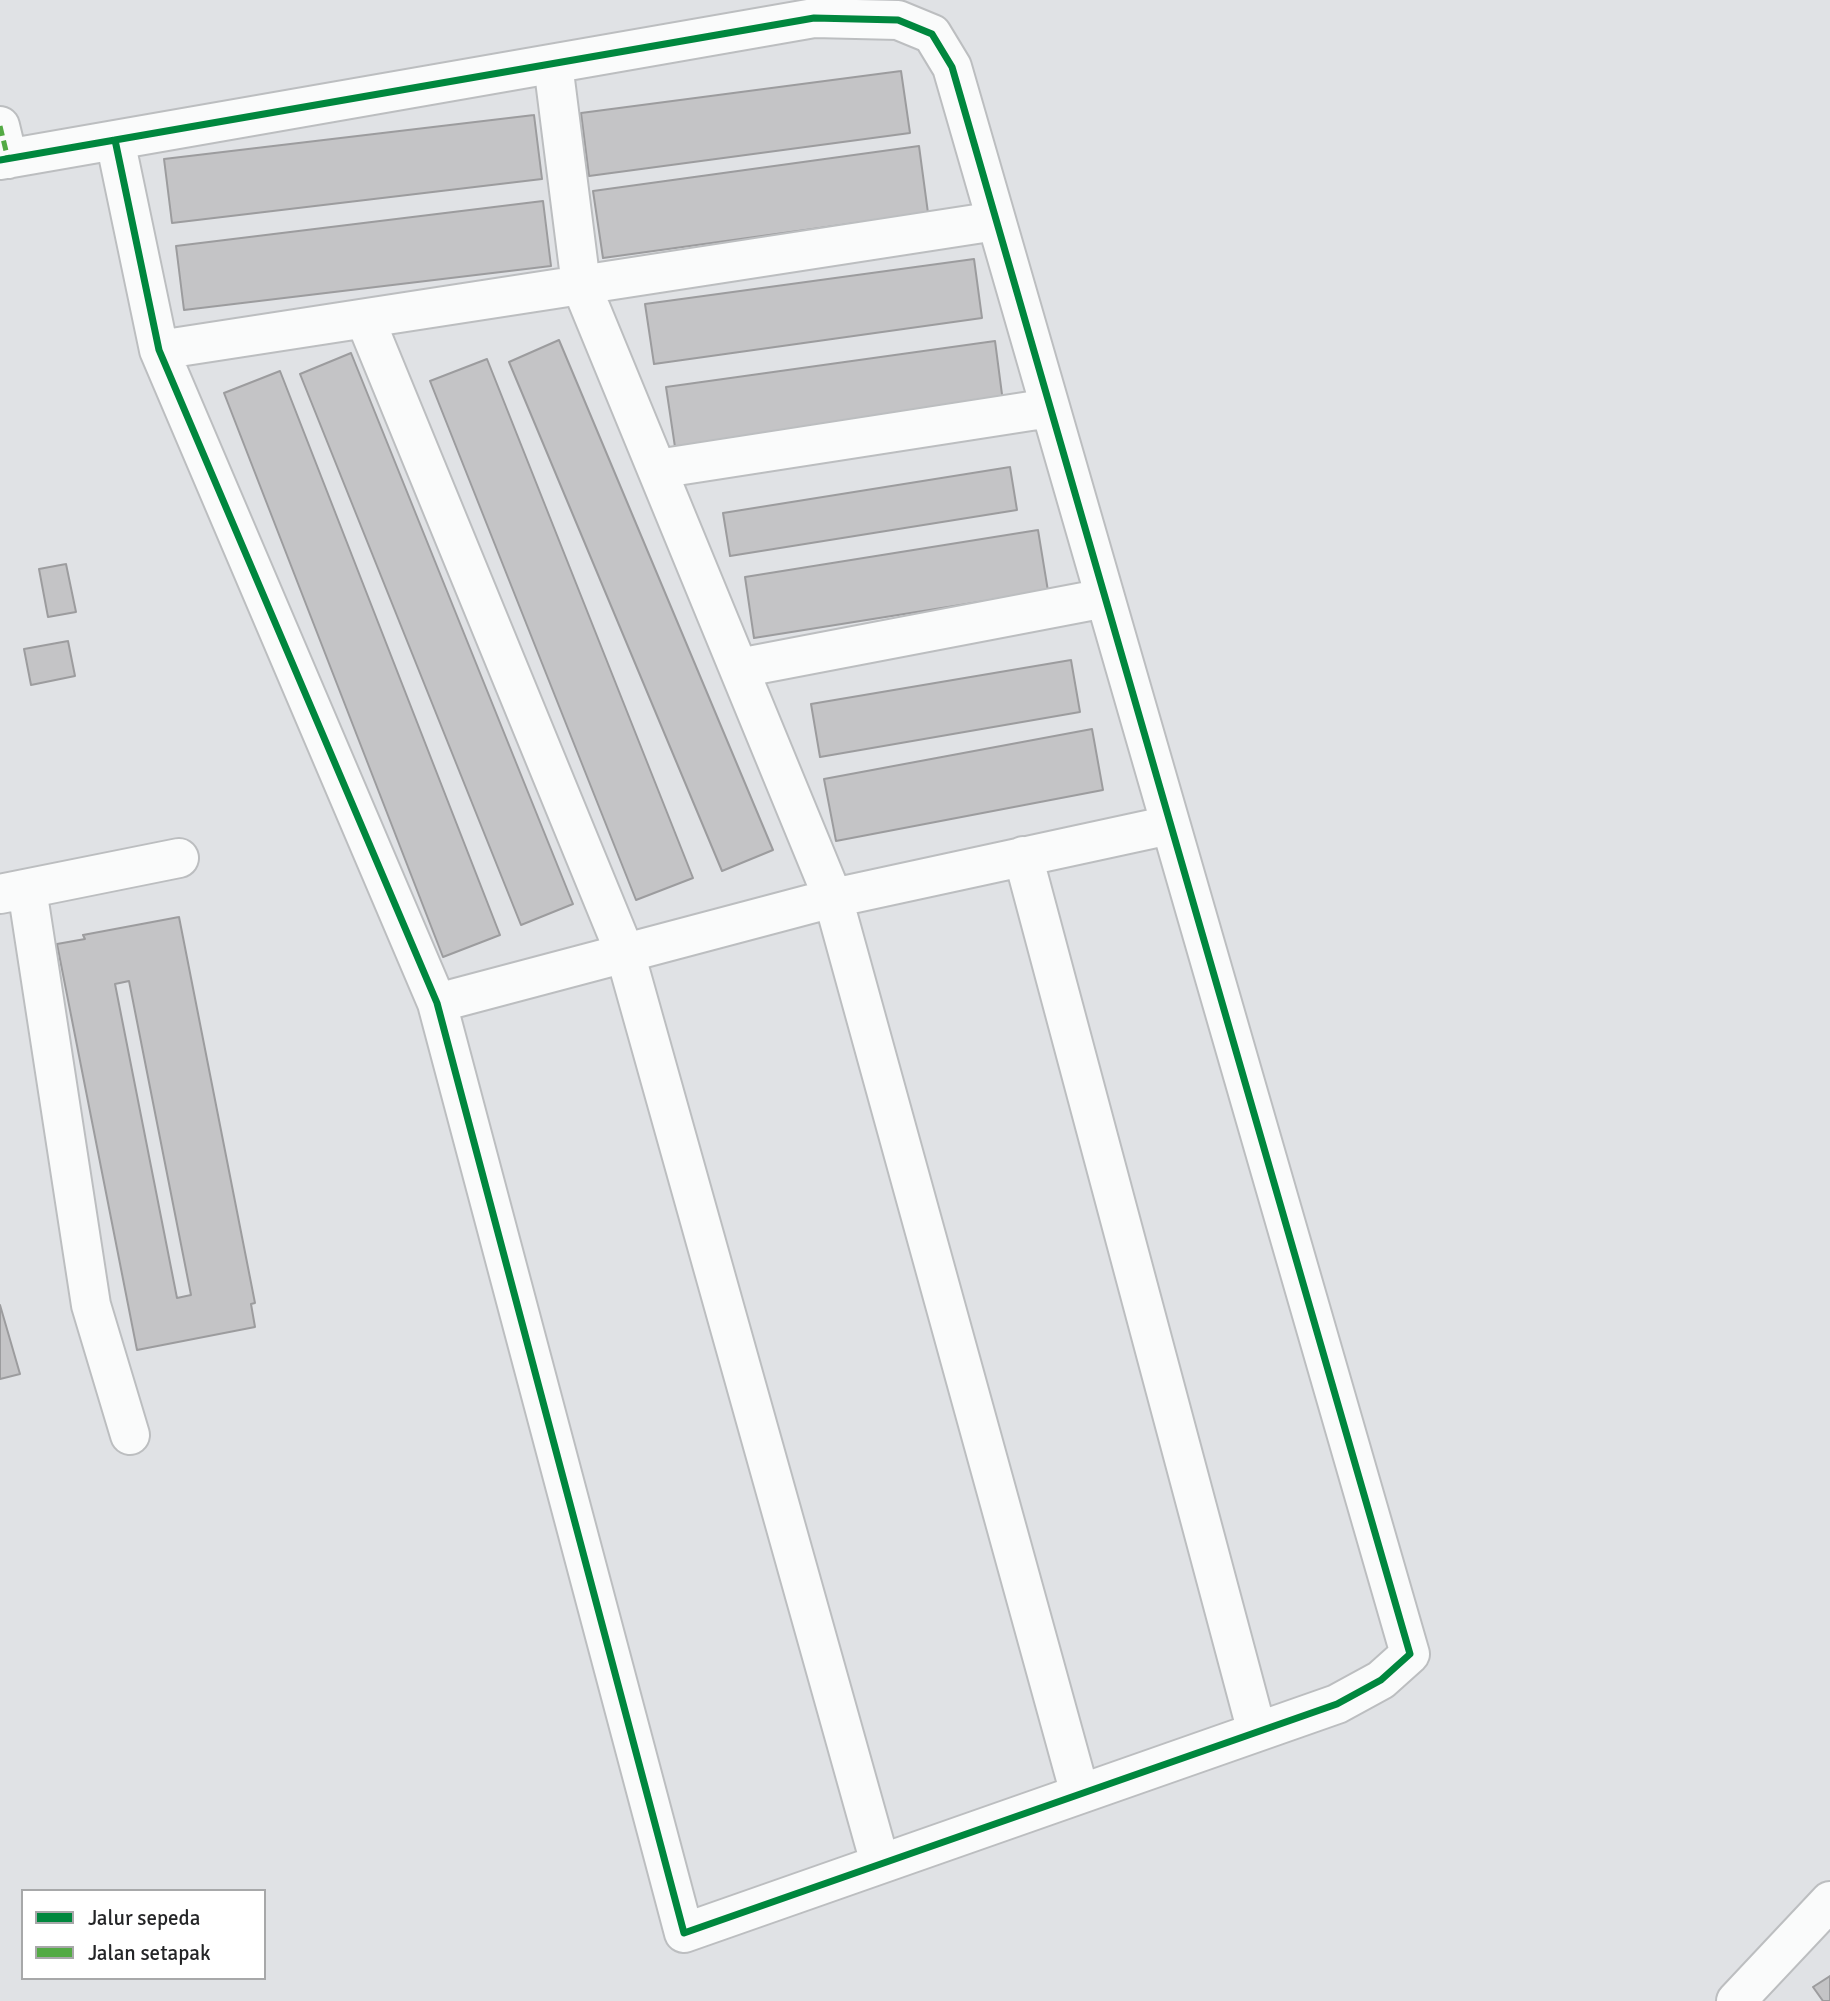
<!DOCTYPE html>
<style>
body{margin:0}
#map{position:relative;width:1830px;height:2001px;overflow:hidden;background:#e0e2e5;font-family:Signika,sans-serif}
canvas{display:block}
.legend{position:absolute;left:21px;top:1889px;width:245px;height:91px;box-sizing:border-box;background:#fff;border:2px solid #a7a8a9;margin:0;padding:9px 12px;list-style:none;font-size:21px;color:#242527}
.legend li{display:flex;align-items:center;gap:14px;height:35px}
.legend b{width:35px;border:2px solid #a7a8a9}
</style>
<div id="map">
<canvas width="1830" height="2001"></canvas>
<ul class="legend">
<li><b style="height:9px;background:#00873e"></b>Jalur sepeda</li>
<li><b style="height:9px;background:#53aa44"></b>Jalan setapak</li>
</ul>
</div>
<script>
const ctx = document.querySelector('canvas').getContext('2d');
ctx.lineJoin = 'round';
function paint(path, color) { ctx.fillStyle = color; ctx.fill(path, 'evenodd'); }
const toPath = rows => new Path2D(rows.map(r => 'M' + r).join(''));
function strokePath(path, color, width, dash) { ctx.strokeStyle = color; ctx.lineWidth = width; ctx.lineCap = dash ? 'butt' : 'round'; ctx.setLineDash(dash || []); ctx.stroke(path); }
const building = toPath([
 [901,71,910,133,589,176,581,113,901,71],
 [534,115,542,179,172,223,164,159,534,115],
 [919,146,928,213,603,258,593,191,919,146],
 [543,201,551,266,184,310,176,246,543,201],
 [974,259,982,318,654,364,645,304,974,259],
 [559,340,773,850,722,871,509,362,559,340],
 [995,341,1003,402,675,447,666,387,995,341],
 [351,353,573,904,521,925,300,374,351,353],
 [487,359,693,878,636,900,430,381,487,359],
 [280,371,500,935,443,957,224,393,280,371],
 [1010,467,1017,510,730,556,723,513,1010,467],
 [1038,530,1048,591,754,638,745,577,1038,530],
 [66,564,76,612,48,617,39,569,66,564],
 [68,641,75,676,31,685,24,649,68,641],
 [1071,660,1080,712,820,757,811,704,1071,660],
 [1092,729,1103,790,836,841,824,779,1092,729],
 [179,917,255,1303,251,1304,255,1327,137,1350,57,944,85,939,83,935,179,917],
 [129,981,191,1295,177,1298,115,984,129,981],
 [0,1305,20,1374,0,1379,0,1305],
 [1830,1976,1830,2001,1823,2001,1813,1987,1830,1976]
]);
paint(building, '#c4c4c6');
strokePath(building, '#9c9c9e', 2);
const minor = toPath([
 [553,64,581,285,833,898,1080,1794],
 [0,126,8,159],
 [0,160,115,140,814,18,898,20,932,34,952,67,1410,1654,1381,1680,1337,1704,684,1933,437,1003,159,350,115,140],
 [365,319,625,953,880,1863],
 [159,350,996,221],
 [657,469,1050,408],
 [739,668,1105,598],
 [1023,856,1257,1732],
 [27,889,91,1305,130,1435],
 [0,894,179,858],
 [437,1003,833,898,1170,825],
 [1736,2001,1830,1901]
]);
strokePath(minor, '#bcbec0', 42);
strokePath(minor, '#fafbfb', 38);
strokePath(toPath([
 [0,126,8,159]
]), '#53aa44', 5, [10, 5]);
strokePath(toPath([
 [0,160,115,140,814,18,898,20,932,34,952,67,1410,1654,1381,1680,1337,1704,684,1933,437,1003,159,350,115,140]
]), '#00873e', 7);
</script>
